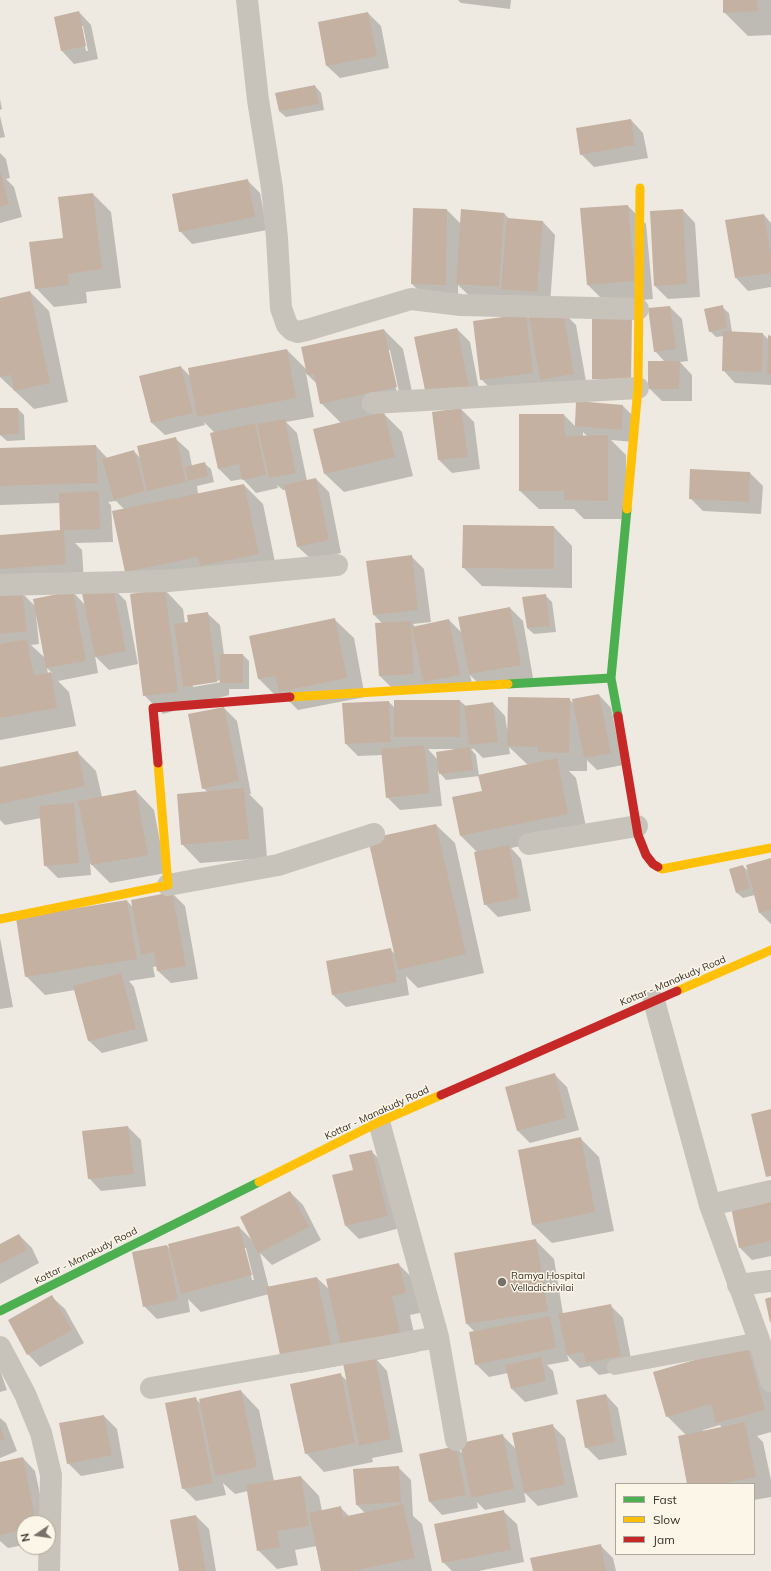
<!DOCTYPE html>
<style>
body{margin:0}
#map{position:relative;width:771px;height:1571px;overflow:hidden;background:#eeeae1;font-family:Mulish,sans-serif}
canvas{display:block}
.legend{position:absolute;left:615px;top:1483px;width:140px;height:72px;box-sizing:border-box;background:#fbf6e8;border:1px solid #ada79b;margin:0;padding:5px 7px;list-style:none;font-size:12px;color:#393028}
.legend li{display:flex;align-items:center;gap:8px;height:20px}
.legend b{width:20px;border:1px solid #ada79b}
.north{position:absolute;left:16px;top:1515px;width:40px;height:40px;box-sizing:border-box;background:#fbf6e8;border:1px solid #ada79b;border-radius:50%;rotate:257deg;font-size:11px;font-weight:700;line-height:16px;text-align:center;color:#393028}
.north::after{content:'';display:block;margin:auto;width:14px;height:18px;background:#787169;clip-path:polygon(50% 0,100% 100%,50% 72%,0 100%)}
</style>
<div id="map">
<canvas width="771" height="1571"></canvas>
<ul class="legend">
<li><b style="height:5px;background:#4caf50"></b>Fast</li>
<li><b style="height:5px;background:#ffc107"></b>Slow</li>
<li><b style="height:5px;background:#c62828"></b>Jam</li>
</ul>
<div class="north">N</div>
</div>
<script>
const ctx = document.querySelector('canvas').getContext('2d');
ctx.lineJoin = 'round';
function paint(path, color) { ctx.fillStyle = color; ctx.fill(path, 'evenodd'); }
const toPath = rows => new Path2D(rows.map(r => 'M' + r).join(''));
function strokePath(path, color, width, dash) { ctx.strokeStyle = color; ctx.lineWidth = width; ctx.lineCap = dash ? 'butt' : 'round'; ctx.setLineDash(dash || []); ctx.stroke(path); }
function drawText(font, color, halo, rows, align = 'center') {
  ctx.font = font + ' Mulish,sans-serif'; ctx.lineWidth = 3; ctx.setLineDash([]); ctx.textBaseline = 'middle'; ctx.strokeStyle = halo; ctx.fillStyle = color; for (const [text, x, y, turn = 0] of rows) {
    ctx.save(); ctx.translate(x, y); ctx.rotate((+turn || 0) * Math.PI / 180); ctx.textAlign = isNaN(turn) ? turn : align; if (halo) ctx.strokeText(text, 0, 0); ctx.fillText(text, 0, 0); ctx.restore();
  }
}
paint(toPath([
 [458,0,511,0,510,9,461,3],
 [724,0,771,0,771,35,748,36,724,12],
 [79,12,91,25,98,59,74,64,62,51],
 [81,26,83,26,88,51,86,51],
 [368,13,381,26,389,68,340,78,327,66],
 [315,86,321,93,324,110,286,117,279,111],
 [0,99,2,109,0,110],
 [0,116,5,137,0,138],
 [631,120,643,133,648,158,594,167,581,154],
 [0,153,6,159,10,178,6,179,14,187,22,217,0,223],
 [247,180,260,193,267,230,192,244,180,231],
 [93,194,111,212,121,288,86,292,87,303,54,307,36,288,64,239],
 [628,206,646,224,653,299,606,303,588,285],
 [447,210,461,224,504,213,509,219,543,222,555,235,550,304,476,302,458,285,458,298,425,297,412,284],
 [683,210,695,223,700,297,668,299,655,286],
 [764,215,771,223,771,287,748,291,736,278,726,221],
 [30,292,49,311,68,402,34,409,0,377,0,299],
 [670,307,682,319,688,361,680,362,692,375,692,401,662,401,649,388,665,362,655,351],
 [722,307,729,313,732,332,763,334,769,340,771,337,771,385,735,383,723,370,724,336,716,337,710,331],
 [563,312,576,325,587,387,500,398,481,379,525,315,529,318],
 [457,329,470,342,481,400,439,408],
 [384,330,403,349,415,406,383,413,402,432,413,476,344,492,325,474,341,423,321,403,317,384,306,373,314,417,286,422,297,433,307,481,316,479,329,492,341,553,311,559,298,547,286,490,283,490,277,485,278,488,256,493,243,479,231,481,218,468,215,433,204,422,205,425,165,435,152,423,181,367,191,377,287,350,307,370],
 [388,350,390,350,399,392,397,393],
 [577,402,623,406,636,419,634,442,611,440,626,455,626,519,584,519,574,509,539,509,520,491,520,415,564,415,575,426],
 [583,432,587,436,583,437],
 [0,409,18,409,24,415,25,440,7,441,0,435],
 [461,409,474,422,480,469,452,473,439,460],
 [176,439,189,451,192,466,204,463,211,469,214,482,197,486,198,494,244,485,263,504,277,572,125,572,125,510,116,501,108,502,111,505,113,542,75,543,82,550,84,582,0,589,0,536,61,531,60,503,0,505,0,449,96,446,108,459,134,451,141,459],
 [691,471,750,473,763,486,761,514,703,511,690,498],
 [554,527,572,546,572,588,482,586,464,568],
 [411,556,424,569,431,622,413,624,415,627,449,620,462,633,510,608,523,621,533,678,482,687,470,675,473,687,393,689,380,676,383,624,374,615],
 [113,588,126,601,138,664,109,670,95,656,98,673,58,681,69,692,76,726,0,740,0,594,21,592,35,606,73,592,85,605],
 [36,615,37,615,45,658,31,645,39,644],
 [47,668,52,673,48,674],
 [165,590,183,609,185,624,189,623,207,613,220,625,224,655,243,655,249,661,249,689,229,689,229,695,163,714,144,695],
 [222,680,222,682,193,687,193,685],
 [545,595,552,602,556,632,534,634,527,628],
 [335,620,354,638,365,697,298,710,284,696,278,698,259,679,251,637],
 [599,695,611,708,623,765,597,770,587,760,587,771,569,771,576,778,587,832,511,848,521,859,531,911,498,917,485,904,477,852,461,836,483,791,479,776,446,780,438,771,442,806,400,810,387,797,382,755,358,756,346,744,389,702,395,708,395,701,460,701,466,706,493,703,505,716,507,729,569,699,574,704],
 [509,747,528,765,479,776,476,755,471,749,473,749,473,748,483,758,510,754],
 [428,749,453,749,453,751,438,760],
 [224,708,237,721,251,794,249,794,263,808,267,858,200,863,182,844,208,792,203,788],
 [77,752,96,771,102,797,136,791,154,810,166,873,110,883,90,863,91,875,58,878,45,865,41,818,5,825,0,820,0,768],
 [436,825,455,843,484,973,418,988,406,976,409,995,346,1007,333,995,390,949,396,955],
 [771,860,771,924,760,913,755,895,743,898,736,892,743,866,749,872],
 [172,893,185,906,198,979,171,983,158,971,158,966,153,967,155,977,129,981,134,987,148,1041,102,1053,89,1041,75,990,45,995,26,976,127,901,133,907],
 [0,938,13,1007,0,1009],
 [554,1074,567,1087,579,1130,530,1143,517,1130],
 [128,1127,141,1140,146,1186,101,1191,89,1178],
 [581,1139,599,1157,614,1231,552,1243,533,1225],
 [371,1151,384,1164,400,1228,359,1239,346,1226,334,1176,354,1171],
 [290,1192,303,1205,321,1240,272,1265,260,1253,269,1288,317,1278,330,1290,399,1265,418,1283,424,1312,410,1315,418,1352,377,1360,387,1371,403,1452,372,1458,373,1462,324,1472,306,1453,340,1374,347,1381,344,1365,300,1373,281,1355,269,1294,201,1312,188,1299,190,1312,157,1319,144,1306,167,1246,170,1249,239,1227,252,1240],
 [244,1248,246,1248,254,1280,252,1280],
 [771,1200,771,1256,752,1260,739,1247],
 [19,1235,32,1248,39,1263,0,1284,0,1245],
 [535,1240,554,1259,563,1314,610,1305,623,1318,633,1369,599,1375,590,1366,580,1368,567,1355,569,1361,547,1365,553,1371,558,1394,525,1402,512,1389,508,1373,489,1377,476,1364,475,1332,467,1324,456,1253],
 [52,1297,65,1309,84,1343,40,1367,28,1354],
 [747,1346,765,1365,771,1385,771,1432,757,1436,763,1442,771,1480,771,1497,754,1500,754,1484,688,1484,686,1435,667,1416],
 [720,1425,722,1428,703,1432,703,1430],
 [0,1370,7,1390,0,1392],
 [241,1391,259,1410,274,1481,301,1477,319,1496,322,1511,340,1507,349,1516,365,1513,357,1505,398,1467,411,1480,413,1516,422,1524,432,1571,322,1571,317,1546,295,1550,298,1565,277,1569,258,1550,248,1491,235,1494,223,1483,226,1495,196,1501,183,1488,195,1398,201,1404],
 [606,1395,618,1408,627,1455,599,1460,586,1447],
 [104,1416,117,1429,124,1468,81,1476,68,1463],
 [0,1418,6,1423,17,1451,0,1458],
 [552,1425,565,1438,578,1497,538,1506,524,1492,526,1502,485,1510,477,1502,478,1508,442,1515,430,1502,456,1447,464,1455,502,1435,516,1449],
 [23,1458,35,1471,46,1523,24,1523,24,1545,8,1548,0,1541,0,1463],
 [504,1512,517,1524,524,1562,478,1571,452,1571,443,1562],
 [196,1516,209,1529,216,1571,180,1571],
 [600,1545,613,1558,616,1571,534,1571]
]), '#0003');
paint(toPath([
 [723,0,757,0,758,11,723,13],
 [79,11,86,46,61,51,54,17],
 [368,12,377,56,326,66,318,22],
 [315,85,319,104,279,111,275,93],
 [631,119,635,145,580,155,576,128],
 [1,173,9,204,0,207,0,174],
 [248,179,255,217,179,232,172,194],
 [93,193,102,269,68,274,69,285,35,289,29,242,63,238,58,197],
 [628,205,635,281,587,285,580,208],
 [413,208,447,209,446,285,411,284],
 [461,209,504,213,499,287,456,284],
 [683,209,687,284,654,286,650,211],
 [764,214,771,256,771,273,735,278,725,220],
 [507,218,543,221,537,292,501,289],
 [30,291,50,383,14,391,11,375,0,377,0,298],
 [723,305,727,328,709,332,704,309],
 [670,306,676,349,654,352,648,308],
 [563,311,574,374,540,380,529,317],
 [526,314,533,373,480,380,473,321],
 [592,317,632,318,631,380,592,379],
 [457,328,469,387,426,395,414,337],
 [384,329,397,387,320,404,314,374,307,375,301,347],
 [723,331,763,333,762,372,722,371],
 [768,335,771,336,771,374,767,374],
 [287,349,296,398,197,417,188,368],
 [648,361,680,361,679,389,648,389],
 [181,366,193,413,151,423,139,376],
 [576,401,623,405,622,430,575,426],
 [0,408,18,408,19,434,0,435],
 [461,408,468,457,438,460,432,412],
 [384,412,395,457,324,474,313,429],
 [519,414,564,414,565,436,608,435,608,501,564,500,564,491,519,491],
 [285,419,296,473,269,478,257,424],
 [255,423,266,475,242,480,239,464,218,469,210,433],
 [176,437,186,482,147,491,137,446],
 [96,445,98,483,0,486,0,448],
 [134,450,145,491,114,500,102,459],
 [205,462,208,476,188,481,185,467],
 [690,469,750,472,749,502,689,499],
 [316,478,329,540,297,547,284,485],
 [244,484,259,554,200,566,198,557,125,572,112,511],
 [99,491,100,529,64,530,66,564,0,569,0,535,60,530,59,493],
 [463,525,554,526,554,569,462,568],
 [412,555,418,610,373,615,366,561],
 [113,587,126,651,95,657,82,593],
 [165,589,178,692,143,696,130,594],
 [22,591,27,631,0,634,0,593],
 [73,591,86,661,46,668,33,599],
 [546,594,550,626,527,628,522,597],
 [510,607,521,665,469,674,458,617],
 [208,612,217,682,183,687,174,624,188,622,187,615],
 [335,618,347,678,279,692,275,676,258,679,249,636],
 [449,619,460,675,423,682,412,627],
 [411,621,414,674,379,676,375,623],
 [27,639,34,676,51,672,57,708,0,718,0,644],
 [220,654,243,654,243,683,220,683],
 [599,694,611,753,584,758,572,699],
 [508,697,570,698,569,753,538,752,538,747,507,746],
 [394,700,460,700,460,737,394,737],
 [389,701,391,742,345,744,342,703],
 [493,702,498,742,469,745,464,706],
 [224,707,239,781,202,789,188,714],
 [424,745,430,793,386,798,381,749],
 [470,747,473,770,439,774,436,752],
 [78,751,85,786,0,804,0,767],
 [557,758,568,814,460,836,452,797,482,791,478,775],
 [244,788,249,839,181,845,177,794],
 [136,790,148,855,91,865,78,801],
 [74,803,79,863,44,866,39,806],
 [436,824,466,954,398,970,368,839],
 [509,845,519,898,484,905,474,852],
 [771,858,771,910,759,913,746,865],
 [743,865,750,888,736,893,729,869],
 [172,892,186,966,157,971,154,952,141,955,131,900],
 [127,900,137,959,25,977,16,918],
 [391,948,397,982,332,995,326,961],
 [121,973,136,1029,88,1041,73,986],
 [555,1073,566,1118,517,1131,505,1087],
 [771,1109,771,1176,766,1177,751,1114],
 [128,1126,134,1174,88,1179,82,1131],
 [581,1137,595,1212,532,1225,518,1150],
 [372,1150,388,1216,345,1226,332,1175,353,1170,349,1155],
 [290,1191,309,1227,258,1253,240,1217],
 [771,1199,771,1241,739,1248,731,1207],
 [239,1226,252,1275,181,1294,168,1244],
 [19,1234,27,1250,0,1264,0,1244],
 [536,1239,548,1311,466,1324,454,1253],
 [167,1245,178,1300,143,1307,132,1252],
 [399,1263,406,1293,392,1296,400,1333,341,1346,326,1279],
 [317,1277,331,1345,280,1355,266,1287],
 [52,1295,72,1330,27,1355,8,1320],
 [771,1297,771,1322,770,1322,765,1299],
 [611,1304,621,1356,586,1363,583,1352,567,1355,558,1314],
 [550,1316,556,1348,475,1365,469,1332],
 [747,1345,765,1410,716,1423,711,1404,666,1417,653,1372],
 [375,1357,391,1439,359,1446,343,1363],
 [541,1357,546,1381,511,1389,505,1365],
 [341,1373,355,1443,305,1454,290,1384],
 [241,1390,257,1467,215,1476,199,1399],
 [606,1394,615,1442,585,1448,576,1400],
 [196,1397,213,1483,182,1489,165,1403],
 [104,1415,112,1455,67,1464,59,1423],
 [745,1422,756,1477,722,1484,687,1484,678,1436],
 [553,1424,565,1485,524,1493,512,1433],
 [0,1426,5,1439,0,1441],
 [503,1434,514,1489,471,1498,460,1443],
 [456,1446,466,1495,429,1502,419,1454],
 [23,1457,36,1523,24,1523,24,1530,0,1535,0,1462],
 [399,1466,401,1502,356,1505,353,1469],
 [301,1476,309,1526,277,1531,280,1547,257,1551,246,1485],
 [403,1504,415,1558,353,1571,321,1571,309,1513,341,1506,343,1517],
 [504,1510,511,1550,442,1563,434,1524],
 [196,1515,206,1571,179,1571,170,1520],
 [601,1544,606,1571,533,1571,530,1558]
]), '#c4b1a1');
strokePath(toPath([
 [615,1367,759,1340]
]), '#c8c3ba', 16);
strokePath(toPath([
 [247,0,258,100,272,188,277,238,281,308,287,325,292,330,298,332,307,330,411,299,461,305,638,309],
 [373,403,638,388],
 [0,585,168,581,337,565],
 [529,844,637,826],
 [168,885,278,865,374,834],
 [654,1001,710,1205,759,1340,771,1381],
 [379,1122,438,1337,456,1440],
 [710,1205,771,1191],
 [738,1285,771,1281],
 [0,1347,25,1394,41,1433,51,1475,49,1571],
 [151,1388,438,1337]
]), '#c8c3ba', 22);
strokePath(toPath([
 [508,684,611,678],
 [618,716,611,678,627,509],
 [0,1311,259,1182]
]), '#4caf50', 9);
strokePath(toPath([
 [627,509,638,388,640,188],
 [290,697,508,684],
 [658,867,662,869,771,848],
 [0,919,168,885,158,763],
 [677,991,771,950],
 [259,1182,379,1122,441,1095]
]), '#ffc107', 9);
strokePath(toPath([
 [618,716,638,835,646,855,653,864,658,867],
 [158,763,153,708,290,697],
 [441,1095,677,991]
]), '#c62828', 9);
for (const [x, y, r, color] of [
 [502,1282,5,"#787169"]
]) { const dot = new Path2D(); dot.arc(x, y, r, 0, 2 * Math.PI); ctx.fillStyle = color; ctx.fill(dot); strokePath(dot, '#fbf6e8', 1.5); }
drawText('10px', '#393028', '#fbf6e8', [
 ["Kottar - Manakudy Road",673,981,-23],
 ["Kottar - Manakudy Road",377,1113,-25],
 ["Kottar - Manakudy Road",86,1256,-27]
]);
drawText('10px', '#393028', '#fbf6e8', [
 ["Ramya Hospital",511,1276],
 ["Velladichivilai",511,1288]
], 'left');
</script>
